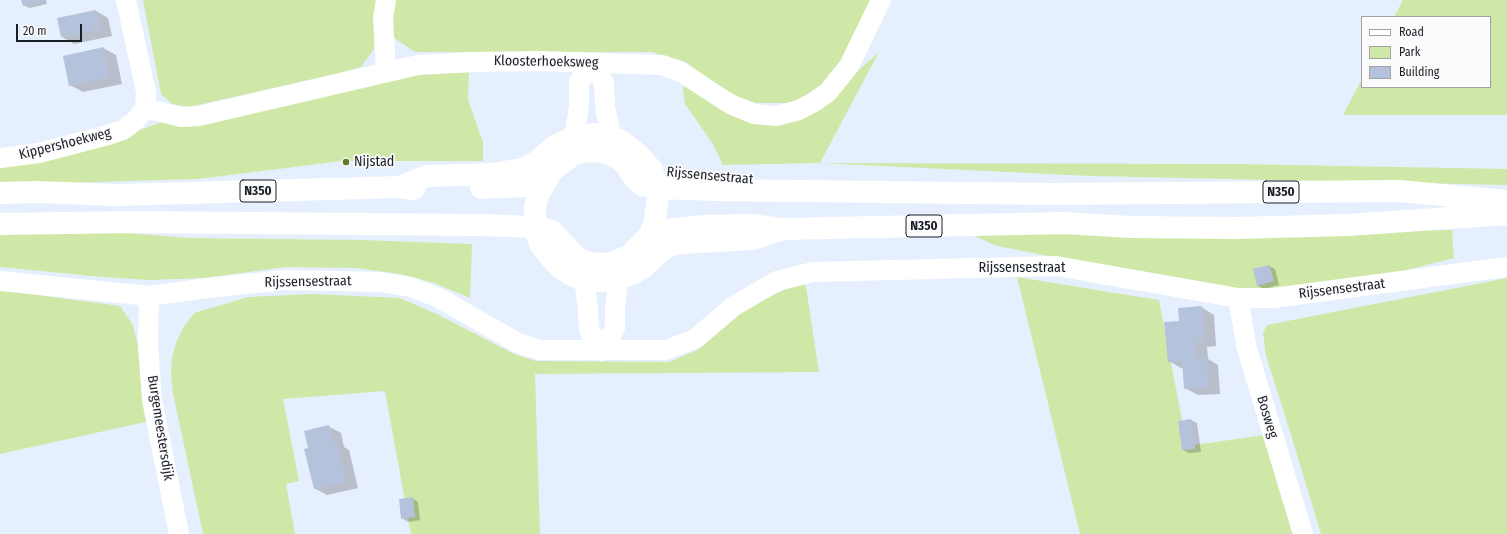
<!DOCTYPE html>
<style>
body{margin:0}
#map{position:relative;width:1507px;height:534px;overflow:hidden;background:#e6effe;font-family:"Fira Sans Condensed",sans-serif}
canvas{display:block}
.legend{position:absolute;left:1361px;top:16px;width:130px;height:72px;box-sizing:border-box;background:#fbfbfb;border:1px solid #a1a3a6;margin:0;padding:5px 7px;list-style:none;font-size:12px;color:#191e27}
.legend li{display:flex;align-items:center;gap:8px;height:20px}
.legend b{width:20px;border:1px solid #a1a3a6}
.scale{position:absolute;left:16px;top:24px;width:66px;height:18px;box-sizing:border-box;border:2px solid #191e27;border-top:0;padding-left:5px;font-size:12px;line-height:14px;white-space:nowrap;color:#191e27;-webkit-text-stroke:3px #fbfbfb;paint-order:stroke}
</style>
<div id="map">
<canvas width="1507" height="534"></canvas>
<ul class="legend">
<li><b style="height:5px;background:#fff"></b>Road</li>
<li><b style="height:11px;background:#d0e8a7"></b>Park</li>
<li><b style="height:11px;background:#b5c2db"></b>Building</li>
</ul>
<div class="scale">20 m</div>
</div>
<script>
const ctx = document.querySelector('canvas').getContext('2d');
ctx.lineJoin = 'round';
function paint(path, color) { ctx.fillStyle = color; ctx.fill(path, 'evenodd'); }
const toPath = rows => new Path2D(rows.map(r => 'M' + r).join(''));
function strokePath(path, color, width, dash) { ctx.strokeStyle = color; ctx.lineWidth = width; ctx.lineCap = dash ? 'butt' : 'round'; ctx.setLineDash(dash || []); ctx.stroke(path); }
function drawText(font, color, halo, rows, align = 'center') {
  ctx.font = font + ' "Fira Sans Condensed",sans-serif'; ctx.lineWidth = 3.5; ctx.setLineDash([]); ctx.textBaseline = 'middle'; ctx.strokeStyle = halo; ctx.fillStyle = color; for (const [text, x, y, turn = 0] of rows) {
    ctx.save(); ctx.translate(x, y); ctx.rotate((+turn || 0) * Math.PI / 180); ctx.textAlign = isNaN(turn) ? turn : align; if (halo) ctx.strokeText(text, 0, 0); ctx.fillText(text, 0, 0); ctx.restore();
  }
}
paint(toPath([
 [143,0,381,0,374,49,361,67,340,73,189,107,172,104,161,94],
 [396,0,873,0,843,63,822,86,792,103,756,103,726,93,686,62,651,52,415,52,394,38,390,19],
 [1403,0,1507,0,1507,115,1343,115,1362,79,1362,87,1490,87,1490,17,1394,17],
 [879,52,820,163,1237,164,1507,169,1507,185,1090,176,820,163,723,165,713,144,685,104,683,89,685,78,755,119,829,97],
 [469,69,468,100,483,142,483,161,342,161,198,179,0,185,0,168,118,142,137,131,165,121,189,127,411,72],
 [1452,230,1454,258,1380,277,1267,294,1136,273,997,246,972,235],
 [104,231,189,238,361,240,472,244,470,298,434,283,400,274,355,268,286,267,204,278,150,280,102,277,0,267,0,232],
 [1017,277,1159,300,1187,446,1265,435,1296,534,1080,534],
 [1507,278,1507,534,1321,534,1288,425,1266,356,1263,333,1267,325],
 [805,280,819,372,535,374,540,534,411,534,385,391,283,399,299,481,286,484,295,534,203,534,173,393,171,374,172,358,176,343,183,328,194,313,248,297,312,294,400,298,439,315,514,354,536,361,669,362,697,350,746,308],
 [0,290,120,306,133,325,141,358,150,421,0,454]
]), '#d0e8a7');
paint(toPath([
 [22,0,46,0,47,4,30,8,23,5],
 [96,11,108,18,112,36,74,44,62,37],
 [103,48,116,55,122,84,83,92,70,85],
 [1269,266,1275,269,1279,285,1264,289,1258,286],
 [1201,307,1214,315,1216,346,1207,347,1208,359,1218,365,1220,394,1198,395,1185,388,1184,368,1181,368,1169,361,1180,322],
 [1191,420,1197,423,1201,452,1189,453,1183,450],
 [328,426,341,433,344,447,349,450,358,488,327,495,314,488,309,449],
 [412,498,418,502,420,520,408,522,402,518]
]), '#0003');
paint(toPath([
 [21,0,43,0,43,1,23,6],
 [96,10,100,29,61,37,57,18],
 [104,47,110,77,69,86,63,56],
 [1269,265,1274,281,1257,286,1253,269],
 [1202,306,1204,340,1195,341,1196,358,1206,357,1208,387,1184,389,1182,360,1168,362,1164,322,1179,321,1178,308],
 [1191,419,1195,449,1182,450,1178,421],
 [329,425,333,442,336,442,346,482,314,489,304,449,308,448,304,431],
 [413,497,415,517,401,519,399,499]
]), '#b5c2db');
strokePath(toPath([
 [126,0,146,92,145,108],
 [386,72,383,18,386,0],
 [145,108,181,117,199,116,418,65,474,62,539,61,662,65,681,72,730,104,754,114,776,116,799,110,814,102,828,92,849,66,881,0],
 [574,137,579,106,579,82,593,63,604,83,605,106,611,136],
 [0,158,39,153,108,135,123,130,136,120,145,108],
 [584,279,588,310,589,330,602,351,615,328,615,309,618,279],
 [0,281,149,296,207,288,285,280,380,282,411,287,439,298,518,343,529,347,541,350,666,350,695,339,734,306,777,281,813,272,1056,266,1238,298,1273,298,1507,267],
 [149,296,148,346,152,400,179,534],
 [1238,298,1247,349,1303,534]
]), '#fff', 20);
strokePath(toPath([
 [481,188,526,186,545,181],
 [0,193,37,192,116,195,400,187,414,189],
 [0,224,133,222,479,225,536,227,552,231,577,258,590,263,602,264,611,263,629,256,649,236,654,225,658,198,657,188,652,170,639,155,623,142,611,136,593,134,574,137,555,146,536,162,522,169,491,174,427,176,400,187],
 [783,229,753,239,682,243,669,246,661,251,644,267,632,274,618,279,600,281,584,279,573,276,561,268,550,257,540,244,537,235,535,219,535,207,538,195,552,171,571,156,582,152,593,151,604,152,616,157,625,164,635,179,642,185,657,188,716,190,1054,194,1399,191,1507,201],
 [649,236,667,230,704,226,751,225,783,229,1064,223,1130,227,1236,228,1348,225,1507,214]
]), '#fff', 22);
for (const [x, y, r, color] of [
 [346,162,4,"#60792b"]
]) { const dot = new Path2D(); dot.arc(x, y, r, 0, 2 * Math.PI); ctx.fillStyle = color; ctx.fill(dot); strokePath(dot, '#fbfbfb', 1.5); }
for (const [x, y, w] of [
 [258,191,36],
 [1281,192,36],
 [924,226,36]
]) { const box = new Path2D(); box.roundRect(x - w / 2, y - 11, w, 22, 3); ctx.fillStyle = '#fbfbfb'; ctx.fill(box); strokePath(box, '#191e27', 1); }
drawText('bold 13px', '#191e27', null, [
 ["N350",258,191],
 ["N350",1281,192],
 ["N350",924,226]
]);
drawText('14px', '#191e27', '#fbfbfb', [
 ["Kloosterhoeksweg",546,62,1],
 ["Kippershoekweg",65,144,-14],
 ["Rijssensestraat",710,176,5],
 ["Rijssensestraat",1022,268],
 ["Rijssensestraat",308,282,-1],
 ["Rijssensestraat",1342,289,-7],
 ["Bosweg",1267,417,73],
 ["Burgemeestersdijk",160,428,81]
]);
drawText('14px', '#191e27', '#fbfbfb', [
 ["Nijstad",354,162]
], 'left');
</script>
